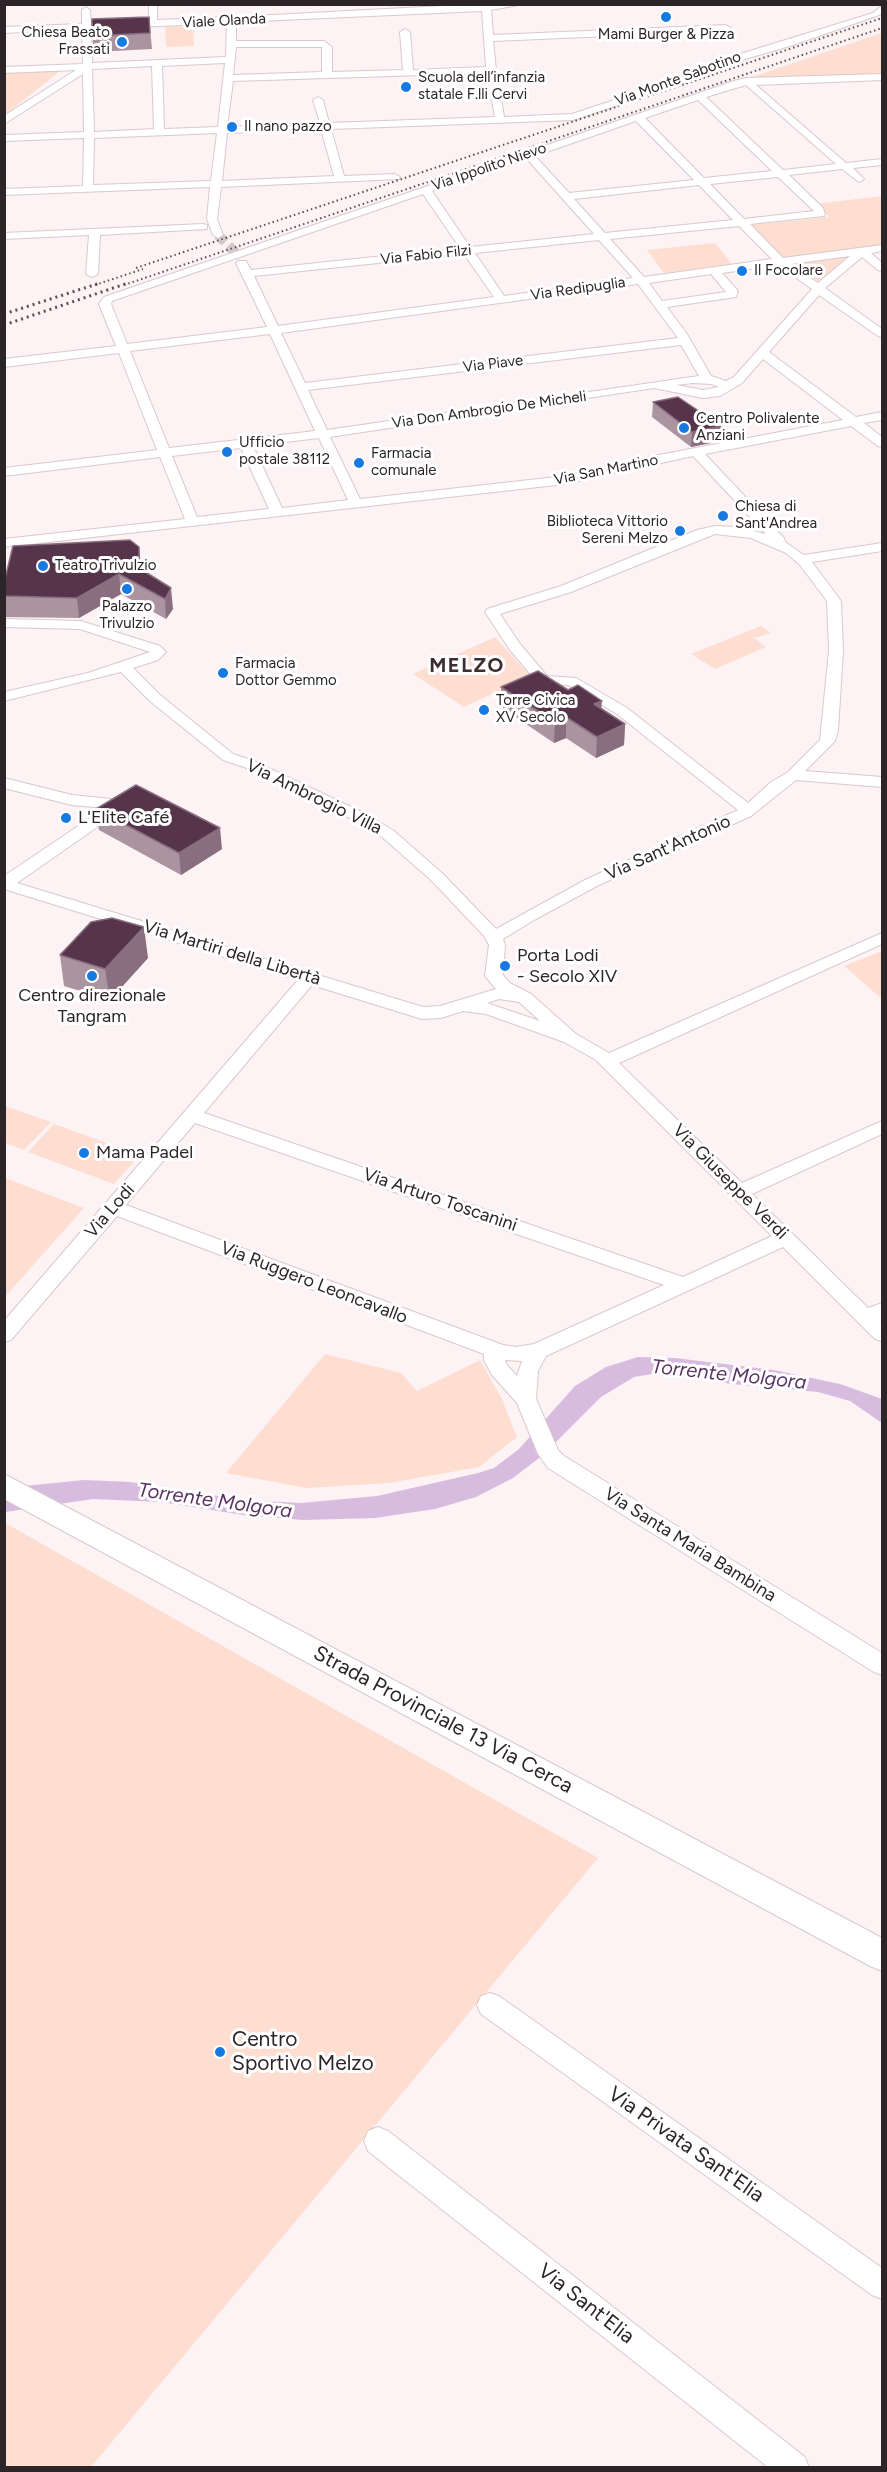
<!DOCTYPE html>
<meta charset="utf-8">
<style>
body{margin:0}
#map{position:relative;width:887px;height:2472px;overflow:hidden;background:#fdf2f4;font-family:Figtree,sans-serif}
canvas{display:block}
.frame{position:absolute;inset:0;border:6px solid #2c2527;pointer-events:none}
</style>
<div id="map">
<canvas width="887" height="2472"></canvas>
<div class="frame"></div>
</div>
<script>
const ctx = document.querySelector('canvas').getContext('2d');
ctx.lineJoin = 'round';
function paint(path, color) { ctx.fillStyle = color; ctx.fill(path, 'evenodd'); }
const toPath = rows => new Path2D(rows.map(r => 'M' + r).join(''));
function strokePath(path, color, width, dash) { ctx.strokeStyle = color; ctx.lineWidth = width; ctx.lineCap = dash ? 'butt' : 'round'; ctx.setLineDash(dash || []); ctx.stroke(path); }
function drawText(font, color, halo, rows, align = 'center') {
  ctx.font = font + ' Figtree,sans-serif'; ctx.lineWidth = 6; ctx.setLineDash([]); ctx.textBaseline = 'middle'; ctx.strokeStyle = halo; ctx.fillStyle = color; for (const [text, x, y, turn = 0] of rows) {
    ctx.save(); ctx.translate(x, y); ctx.rotate((+turn || 0) * Math.PI / 180); ctx.textAlign = isNaN(turn) ? turn : align; if (halo) ctx.strokeText(text, 0, 0); ctx.fillText(text, 0, 0); ctx.restore();
  }
}
paint(toPath([
 [193,26,194,46,166,47,165,27],
 [882,33,882,75,765,79,752,77],
 [60,71,5,115,5,73],
 [882,196,882,246,783,258,749,225,829,217,815,204],
 [715,243,732,264,664,273,647,250],
 [853,255,821,280,811,282,791,263],
 [761,626,771,633,754,638,766,647,715,669,691,654],
 [495,637,530,676,464,707,413,674],
 [882,951,882,999,844,966],
 [4,1106,5,1106,51,1122,24,1150,5,1143],
 [54,1124,140,1155,114,1184,28,1152],
 [5,1178,84,1208,5,1297,4,1178],
 [325,1354,401,1373,417,1391,480,1360,502,1399,517,1437,479,1467,389,1483,307,1488,226,1473],
 [5,1523,598,1858,91,2467,5,2467]
]), '#fdded1');
paint(toPath([
 [638,1357,675,1358,774,1370,840,1384,882,1399,882,1423,850,1401,818,1392,732,1384,675,1374,652,1374,634,1377,601,1397,543,1455,513,1478,476,1497,435,1509,375,1518,304,1520,250,1516,161,1502,93,1499,5,1512,4,1488,84,1480,130,1482,243,1500,301,1503,377,1496,478,1473,494,1468,519,1449,575,1386,606,1367]
]), '#d7bce0');
strokePath(toPath([
 [218,235,238,255]
]), '#d3c9cb', 10, [10, 5]);
const minor = toPath([
 [149,4,157,4,157,20,227,17,231,14,235,17,480,4,524,4,491,10,493,35,726,25,731,28,726,31,493,41,496,70,504,117,572,114,702,71,711,63,873,13,879,8,882,7,882,14,790,46,717,67,708,75,573,120,331,129,344,176,395,174,400,177,399,179,221,187,217,219,223,235,218,238,213,235,207,219,210,187,4,195,4,189,83,186,84,138,4,141,4,135,84,132,83,74,4,124,4,116,76,70,4,73,4,67,83,64,82,29,4,33,4,27,82,24,82,10,86,7,90,10,91,23,149,21,149,4],
 [482,11,486,67,413,70,410,32,405,29,400,32,403,70,332,72,332,47,324,41,236,41,236,22,482,11],
 [227,23,226,57,92,63,91,29,227,23],
 [236,47,322,47,322,72,233,75,236,47],
 [225,63,218,127,164,129,162,66,225,63],
 [152,66,154,129,94,132,92,69,152,66],
 [487,73,495,117,329,123,323,100,318,97,313,100,320,123,227,127,233,81,487,73],
 [321,129,334,176,222,181,227,133,321,129],
 [217,133,211,181,93,185,94,138,217,133],
 [882,74,882,80,756,85,846,163,882,159,882,165,853,168,864,179,859,182,842,169,789,175,823,208,825,214,824,216,750,224,783,258,882,245,882,251,871,253,882,263,882,271,878,270,862,257,825,288,882,329,882,337,878,336,819,295,769,352,856,417,882,412,882,420,864,423,882,437,882,447,878,446,851,426,705,454,784,538,785,542,804,555,882,543,882,551,812,562,841,601,843,651,838,730,835,741,805,771,882,777,882,787,796,780,751,816,597,886,534,920,503,939,505,945,503,975,510,983,531,994,576,1034,609,1053,882,933,882,944,619,1063,742,1183,882,1121,882,1134,752,1194,868,1308,882,1303,882,1319,880,1320,882,1322,882,1341,875,1339,783,1247,546,1356,538,1371,536,1399,558,1450,564,1456,882,1653,882,1675,874,1672,548,1468,538,1454,517,1403,492,1375,484,1360,484,1354,117,1216,11,1340,4,1342,4,1321,298,980,4,889,4,876,105,808,72,805,4,788,4,778,72,795,121,800,129,805,17,883,423,1007,440,1006,496,989,485,976,489,945,484,936,431,880,382,837,356,821,244,767,223,760,150,701,121,672,4,701,4,692,88,673,150,652,80,629,4,627,4,619,81,621,160,646,166,652,158,660,133,668,160,695,233,754,254,761,368,815,394,831,443,874,496,929,585,880,738,810,617,714,568,685,538,683,510,650,485,612,487,609,561,586,697,530,715,526,736,527,766,534,693,456,565,484,4,547,4,539,185,519,160,457,4,476,4,468,157,450,119,353,4,367,4,359,116,346,99,304,104,297,734,81,746,78,882,74],
 [746,85,836,164,783,170,706,97,746,85],
 [698,100,772,171,704,178,645,118,698,100],
 [636,121,694,180,569,193,535,156,636,121],
 [527,159,594,234,470,247,432,191,527,159],
 [778,177,814,211,744,219,710,184,778,177],
 [699,185,733,220,605,233,574,199,699,185],
 [423,194,460,248,251,270,246,261,238,261,236,263,267,327,127,344,111,304,112,301,423,194],
 [739,226,772,259,644,277,610,239,739,226],
 [599,240,633,278,504,296,475,253,599,240],
 [464,254,494,297,278,326,254,276,464,254],
 [850,256,818,283,791,264,850,256],
 [778,265,812,289,734,377,726,381,711,376,687,334,667,307,736,297,738,291,722,273,778,265],
 [711,274,726,292,662,301,649,283,711,274],
 [638,284,678,338,305,383,281,333,638,284],
 [270,334,315,431,169,448,130,351,270,334],
 [681,345,699,376,327,430,308,390,681,345],
 [763,359,843,420,643,458,565,476,360,499,330,437,654,388,703,398,720,396,742,383,763,359],
 [693,383,711,384,719,387,703,390,676,385,693,383],
 [319,438,348,500,282,508,253,446,319,438],
 [241,448,269,509,197,517,172,456,241,448],
 [715,534,751,538,786,553,800,565,827,601,829,651,820,740,788,772,770,783,748,803,627,708,576,678,547,676,520,644,500,614,571,592,715,534],
 [312,985,422,1019,441,1018,463,1011,486,1014,564,1042,596,1060,772,1236,683,1277,204,1113,312,985],
 [499,999,519,1002,540,1021,487,1003,499,999],
 [195,1123,664,1285,534,1344,516,1347,503,1345,126,1205,195,1123],
 [505,1360,522,1361,517,1376,507,1365,505,1360],
 [203,224,207,225,207,229,100,235,98,274,92,277,86,274,89,235,4,239,4,233,203,224],
 [490,1993,499,1996,882,2268,882,2299,872,2295,481,2014,477,2005,481,1996,490,1993],
 [378,2127,388,2131,805,2457,809,2468,769,2468,368,2151,364,2141,368,2131,378,2127]
]);
const major = toPath([
 [4,1474,882,1938,882,1971,870,1966,4,1499,4,1474]
]);
strokePath(minor, '#dac8cc', 2);
strokePath(major, '#dac8cc', 2);
paint(minor, '#fff');
paint(major, '#fff');
strokePath(toPath([
 [136,268,882,18],
 [95,285,143,269],
 [124,285,882,28]
]), '#585052', 2, [1.5, 3]);
strokePath(toPath([
 [4,314,100,283],
 [4,325,128,283]
]), '#585052', 3, [2, 4]);
paint(toPath([
 [149,17,152,49,94,52,92,36],
 [653,402,720,441,691,447,652,417],
 [141,569,173,609,166,619,121,594,79,618,4,617,4,583],
 [501,687,601,709,625,724,624,745,596,758,566,738,554,743,501,707],
 [96,809,222,849,181,875,99,830],
 [60,955,148,958,110,1000,64,986]
]), '#aa94a0');
paint(toPath([
 [721,426,720,441,691,447,692,432],
 [139,547,141,567,141,588,139,568],
 [119,574,121,594,79,618,77,598],
 [171,588,173,609,166,619,165,599],
 [602,701,600,721,594,704],
 [566,717,566,738,554,743,555,722],
 [625,724,624,745,596,758,597,737],
 [220,828,222,849,181,875,179,853],
 [144,927,148,958,110,1000,105,969]
]), '#886e7e');
const building = toPath([
 [149,17,150,33,92,36,92,19,149,17],
 [678,397,721,426,692,432,653,402,678,397],
 [130,540,139,547,139,568,171,588,165,599,119,574,77,598,4,596,4,583,13,546,130,540],
 [538,671,568,690,578,685,602,701,594,704,625,724,597,737,566,717,555,722,501,687,538,671],
 [136,785,220,828,179,853,96,809,136,785],
 [112,918,144,927,105,969,60,955,91,922,112,918]
]);
paint(building, '#56354c');
strokePath(building, '#886e7e', 1.5);
for (const [x, y, r, color] of [
 [666,17,6,"#177ae2"],
 [122,42,6,"#177ae2"],
 [406,87,6,"#177ae2"],
 [232,127,6,"#177ae2"],
 [742,271,6,"#177ae2"],
 [684,428,6,"#177ae2"],
 [227,452,6,"#177ae2"],
 [359,463,6,"#177ae2"],
 [723,516,6,"#177ae2"],
 [680,531,6,"#177ae2"],
 [43,566,6,"#177ae2"],
 [127,589,6,"#177ae2"],
 [223,673,6,"#177ae2"],
 [484,710,6,"#177ae2"],
 [66,818,6,"#177ae2"],
 [505,966,6,"#177ae2"],
 [92,976,6,"#177ae2"],
 [84,1153,6,"#177ae2"],
 [220,2052,6,"#177ae2"]
]) { const dot = new Path2D(); dot.arc(x, y, r, 0, 2 * Math.PI); ctx.fillStyle = color; ctx.fill(dot); strokePath(dot, '#fff', 2); }
drawText('15px', '#2c2527', '#fff', [
 ["Viale Olanda",224,21,-3],
 ["Via Monte Sabotino",678,79,-20],
 ["Via Ippolito Nievo",489,167,-19],
 ["Via Fabio Filzi",426,255,-6],
 ["Via Redipuglia",578,289,-8],
 ["Via Piave",493,364,-7],
 ["Via Don Ambrogio De Micheli",489,410,-8],
 ["Via San Martino",606,470,-11]
]);
drawText('15px', '#2c2527', '#fff', [
 ["Chiesa Beato",110,33,"right"],
 ["Frassati",110,50,"right"],
 ["Mami Burger & Pizza",666,35,"center"],
 ["Scuola dell’infanzia",418,78],
 ["statale F.lli Cervi",418,95],
 ["Il nano pazzo",244,127],
 ["Il Focolare",754,271],
 ["Centro Polivalente",696,419],
 ["Anziani",696,436],
 ["Ufficio",239,443],
 ["postale 38112",239,460],
 ["Farmacia",371,454],
 ["comunale",371,471],
 ["Chiesa di",735,507],
 ["Sant'Andrea",735,524],
 ["Biblioteca Vittorio",668,522,"right"],
 ["Sereni Melzo",668,539,"right"],
 ["Teatro Trivulzio",55,566],
 ["Palazzo",127,607,"center"],
 ["Trivulzio",127,624,"center"],
 ["Farmacia",235,664],
 ["Dottor Gemmo",235,681],
 ["Torre Civica",496,701],
 ["XV Secolo",496,718]
], 'left');
drawText('18px', '#2c2527', '#fff', [
 ["Via Ambrogio Villa",314,797,26],
 ["Via Sant'Antonio",668,848,-24],
 ["Via Martiri della Libertà",232,953,17],
 ["Via Giuseppe Verdi",730,1182,45],
 ["Via Arturo Toscanini",440,1200,19],
 ["Via Lodi",110,1211,-49],
 ["Via Ruggero Leoncavallo",314,1283,21],
 ["Via Santa Maria Bambina",690,1545,32]
]);
drawText('18px', '#2c2527', '#fff', [
 ["L'Elite Café",78,818],
 ["Porta Lodi",517,956],
 ["- Secolo XIV",517,977],
 ["Centro direzionale",92,996,"center"],
 ["Tangram",92,1017,"center"],
 ["Mama Padel",96,1153]
], 'left');
ctx.letterSpacing = '1.5px';
drawText('bold 20px', '#3c2e31', '#fff', [
 ["MELZO",467,666]
]);
ctx.letterSpacing = '0px';
drawText('italic 20px', '#573362', '#fff', [
 ["Torrente Molgora",729,1375,6],
 ["Torrente Molgora",215,1501,8]
]);
drawText('21px', '#2c2527', '#fff', [
 ["Strada Provinciale 13 Via Cerca",443,1720,28],
 ["Via Privata Sant'Elia",686,2145,35],
 ["Via Sant'Elia",586,2304,38]
]);
drawText('21px', '#2c2527', '#fff', [
 ["Centro",232,2040],
 ["Sportivo Melzo",232,2064]
], 'left');
</script>
